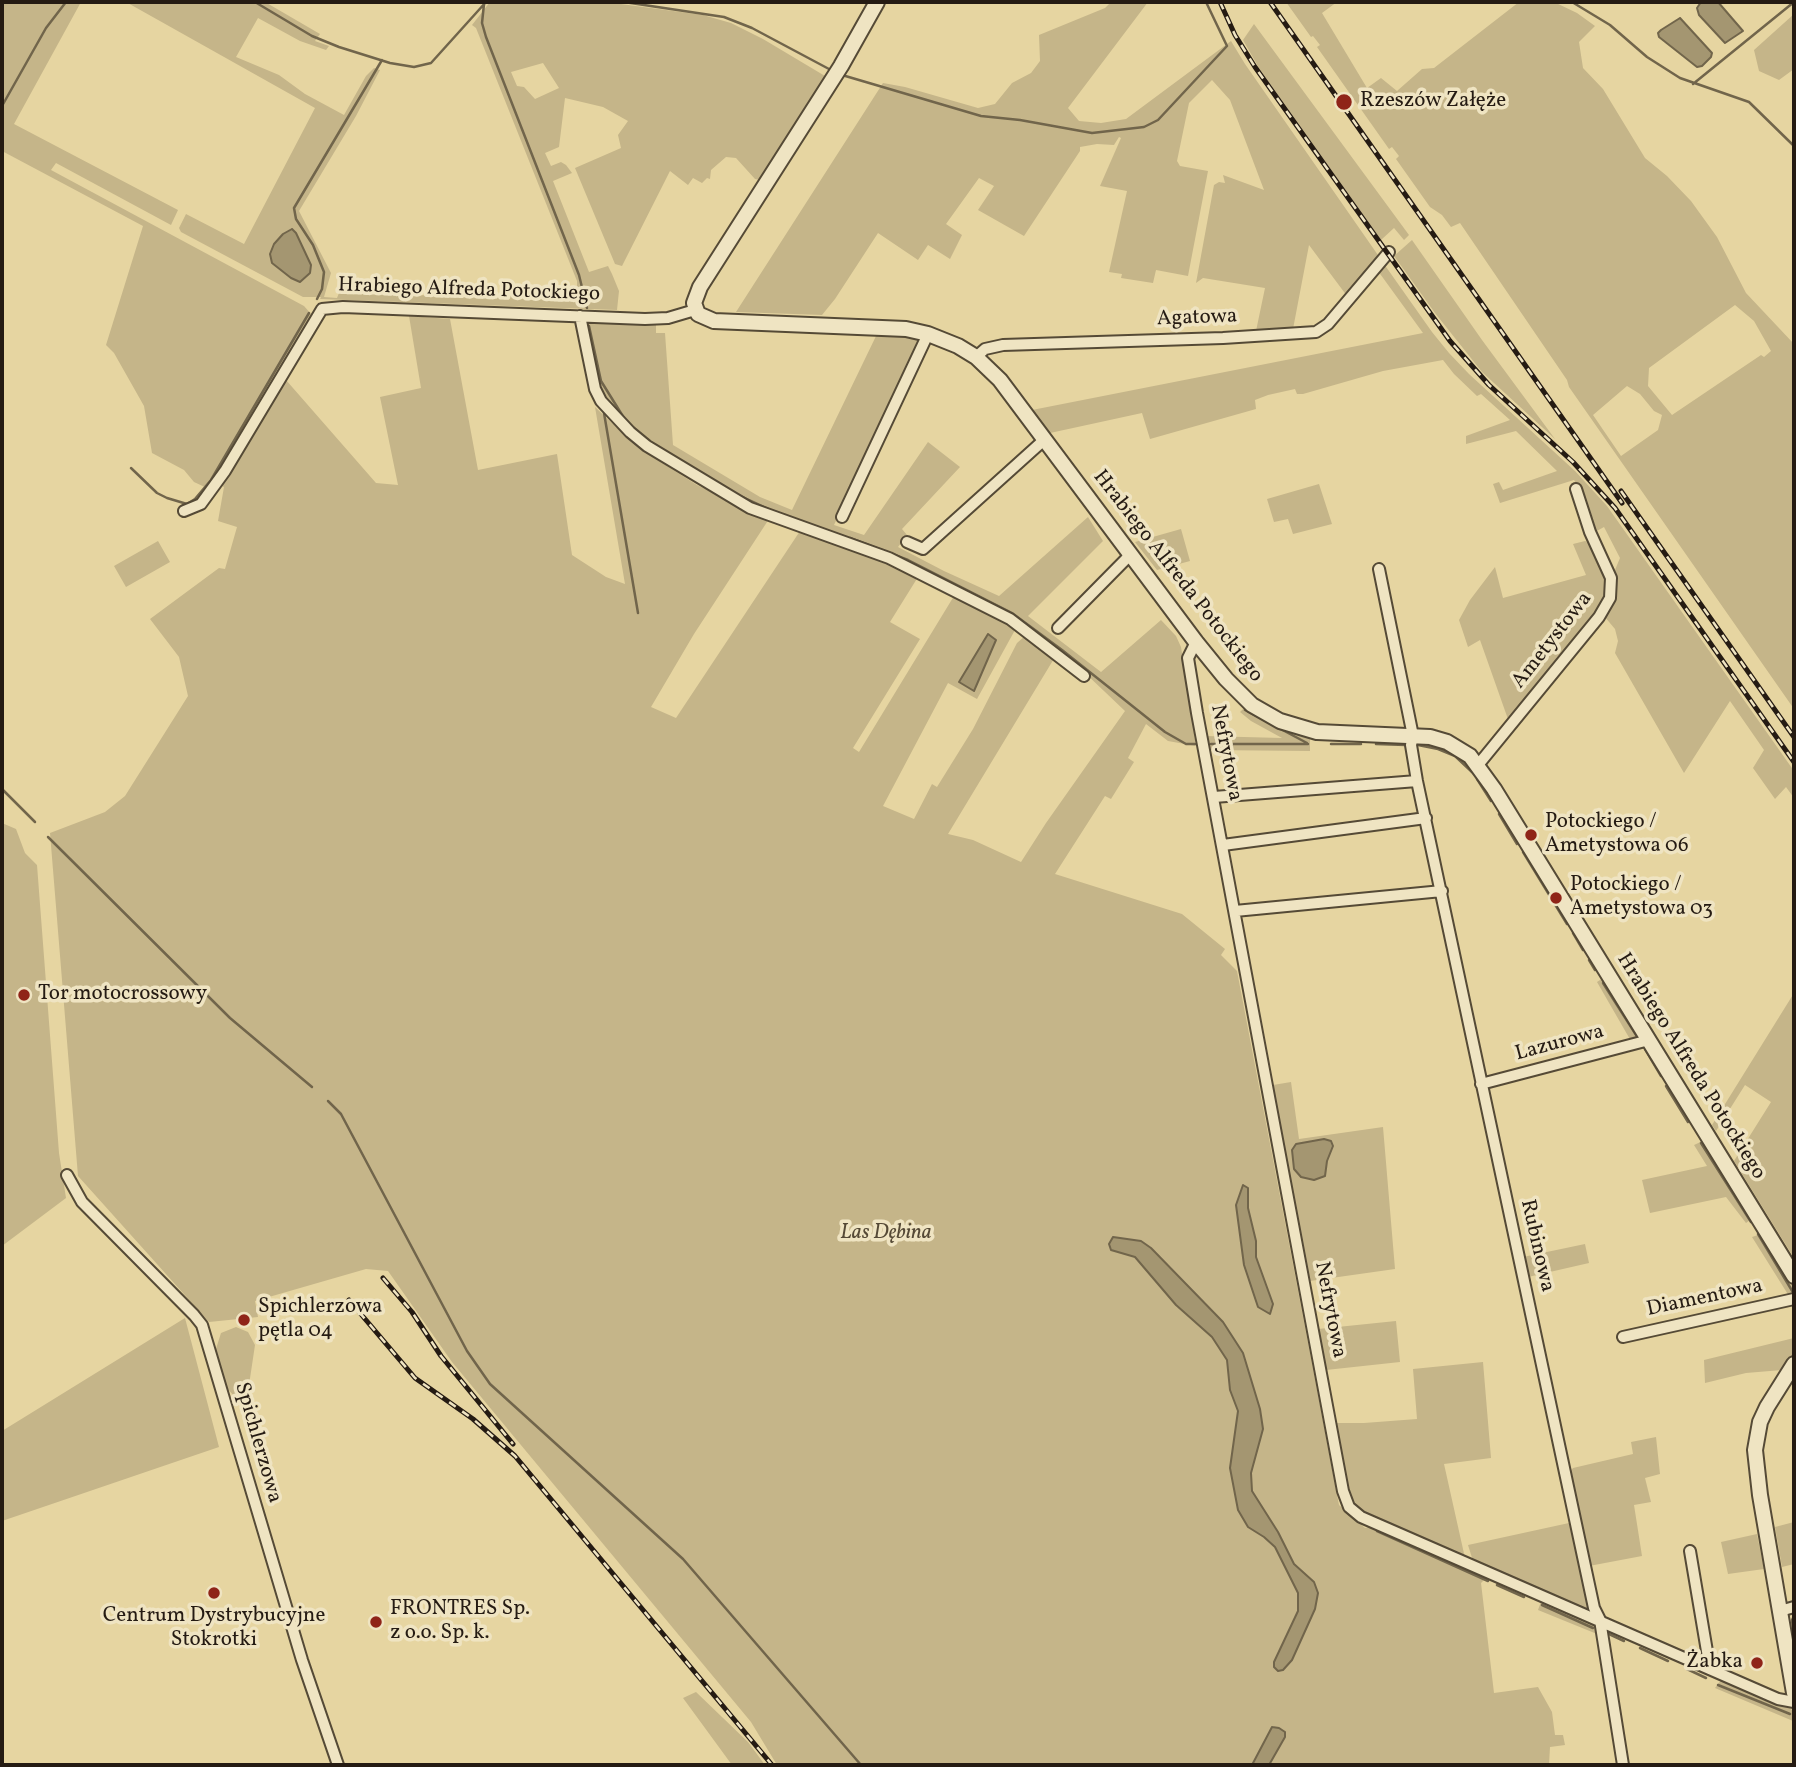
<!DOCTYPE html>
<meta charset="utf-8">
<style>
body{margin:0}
#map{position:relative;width:1796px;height:1767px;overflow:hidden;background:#e6d5a1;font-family:Vollkorn,serif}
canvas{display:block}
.frame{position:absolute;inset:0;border:4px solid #251b13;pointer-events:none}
</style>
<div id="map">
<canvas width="1796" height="1767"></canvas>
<div class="frame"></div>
</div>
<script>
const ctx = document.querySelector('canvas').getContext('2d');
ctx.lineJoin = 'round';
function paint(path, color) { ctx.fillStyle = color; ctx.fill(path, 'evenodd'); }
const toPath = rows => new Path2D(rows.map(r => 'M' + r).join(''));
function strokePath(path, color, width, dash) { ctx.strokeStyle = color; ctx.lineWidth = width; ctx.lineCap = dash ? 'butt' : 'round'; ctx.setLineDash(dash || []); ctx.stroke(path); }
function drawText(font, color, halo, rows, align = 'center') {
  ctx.font = font + ' Vollkorn,serif'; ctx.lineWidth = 7; ctx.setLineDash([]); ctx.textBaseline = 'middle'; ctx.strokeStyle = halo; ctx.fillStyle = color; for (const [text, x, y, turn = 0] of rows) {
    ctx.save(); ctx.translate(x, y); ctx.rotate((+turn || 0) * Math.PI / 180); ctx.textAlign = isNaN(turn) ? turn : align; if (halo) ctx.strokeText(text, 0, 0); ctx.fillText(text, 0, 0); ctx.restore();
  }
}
paint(toPath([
 [2,2,81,2,14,124,178,210,171,225,56,163,51,170,304,306,312,315,207,488,194,482,184,470,152,453,144,406,114,353,106,345,143,226,2,151],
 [126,2,265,2,320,34,315,41,329,46,326,50,300,41,258,18,236,57,279,75,305,94,344,115,366,76,374,68,380,70,356,116,299,211,331,273,324,297,337,298,339,293,453,296,577,293,577,281,476,28,472,25,490,2,606,2,703,15,731,23,763,39,825,76,766,174,760,180,755,179,736,158,726,157,711,170,710,179,707,178,702,183,693,178,688,185,670,171,622,266,615,264,575,168,621,148,618,135,628,121,603,107,565,98,559,147,545,153,551,166,561,162,566,165,572,173,553,181,589,272,608,266,612,274,619,291,617,310,320,299,321,297,303,297,181,232,179,228,186,214,244,244,315,108],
 [543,63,559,88,535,99,524,87,517,86,511,72],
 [1111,2,1148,2,1068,108,1079,121,1101,123,1126,119,1231,41,1245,64,1380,258,1347,296,1309,245,1293,329,1256,331,1265,288,1203,278,1196,283,1214,185,1219,182,1225,183,1223,175,1264,190,1230,100,1212,80,1189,103,1177,161,1180,166,1208,171,1188,276,1156,270,1153,283,1121,278,1122,274,1109,272,1127,191,1100,186,1121,138,1119,137,1114,145,1097,144,1080,147,1080,151,1024,236,978,210,994,186,979,178,946,224,962,235,950,259,928,245,918,260,878,233,835,299,822,315,736,312,883,83,905,87,978,108,995,104,1012,83,1031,73,1040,61,1039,35,1105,8],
 [1286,2,1337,2,1322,13,1367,88,1381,78,1397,91,1422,69,1434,68,1519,2,1554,2,1577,13,1595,26,1579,42,1583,68,1603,89,1645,158,1667,176,1691,201,1717,237,1746,293,1794,344,1794,709,1569,387,1567,380,1460,223,1451,227,1442,215,1430,207,1396,159,1399,156,1392,147,1389,149,1317,47,1320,45,1313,36,1311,37],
 [1735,305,1754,321,1771,351,1764,357,1761,355,1672,415,1648,386,1649,368],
 [1627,386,1640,394,1654,411,1662,415,1658,430,1621,456,1593,415],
 [1794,14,1794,69,1779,80,1759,71,1754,50],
 [1254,24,1409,235,1404,240,1394,228,1381,240,1259,68,1243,40],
 [1412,240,1482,340,1555,439,1482,372,1435,313,1394,256],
 [1384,264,1432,332,1449,353,1469,374,1575,471,1607,506,1794,771,1794,798,1786,787,1775,799,1753,768,1764,750,1730,701,1684,773,1615,653,1618,641,1615,629,1604,616,1616,598,1615,570,1620,558,1604,527,1595,532,1580,490,1574,480,1500,503,1493,484,1499,482,1503,490,1557,471,1516,431,1466,444,1466,436,1510,420,1481,394,1477,396,1454,374,1443,360,1383,371,1303,394,1297,394,1295,389,1268,395,1255,400,1256,409,1150,439,1142,413,1050,433,1032,410,1423,333,1378,271],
 [409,316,450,319,478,470,557,454,572,555,606,577,625,584,595,407,617,428,656,459,697,485,769,519,694,634,651,707,676,718,800,531,882,560,918,577,890,622,920,639,853,748,859,752,954,596,1007,621,1015,630,977,699,948,683,883,806,914,819,932,784,937,787,973,729,1017,643,1025,636,1055,657,948,834,973,840,1021,862,1046,823,1125,711,1084,672,1045,641,1003,612,896,558,777,516,743,501,660,452,623,422,608,405,599,390,586,327,593,321,656,324,656,333,665,333,673,445,760,497,792,510,877,334,922,339,834,525,864,535,928,442,960,467,902,529,907,535,898,547,944,571,999,596,1088,517,1103,541,1028,616,1101,672,1161,620,1176,636,1181,647,1196,746,1168,741,1146,724,1128,758,1134,762,1111,799,1105,796,1055,874,1182,914,1225,949,1221,955,1237,971,1339,1505,1365,1528,1372,1527,1488,1576,1481,1583,1494,1693,1538,1687,1552,1712,1555,1735,1563,1735,1565,1745,1550,1747,1549,1765,777,1765,751,1722,452,1362,388,1271,366,1269,255,1301,258,1317,209,1322,78,1176,50,833,105,812,125,796,188,696,179,657,150,619,219,568,225,569,237,527,218,521,224,487,220,485,281,383,286,380,376,483,398,485,380,397,421,388],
 [1319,484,1332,524,1293,534,1288,519,1274,522,1267,499],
 [1181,529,1190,561,1157,570,1135,542],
 [158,541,170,562,126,587,114,566],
 [1585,541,1592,544,1609,579,1607,597,1597,615,1509,722,1480,640,1468,647,1459,620,1470,600,1495,567,1503,598,1586,575,1573,544],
 [1246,706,1282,727,1310,738,1310,751,1208,750,1205,736,1282,738,1251,721,1240,712],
 [2,823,16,829,25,853,37,865,59,1153,66,1198,2,1246],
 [1603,978,1641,1036,1636,1041,1631,1041,1597,982],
 [1794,993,1794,1258,1734,1161,1771,1102,1745,1085,1716,1131,1712,1125],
 [1291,1082,1299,1139,1383,1127,1395,1269,1310,1281,1273,1085],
 [1705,1140,1753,1218,1746,1223,1726,1197,1650,1213,1642,1180,1707,1166,1694,1145],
 [1761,1234,1794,1289,1794,1295,1789,1296,1752,1237],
 [1585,1244,1589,1263,1528,1277,1523,1257],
 [185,1318,219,1447,2,1521,2,1431],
 [1396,1321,1400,1362,1326,1370,1318,1329],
 [236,1327,248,1332,255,1345,249,1385,244,1393,234,1396,226,1387,215,1352,221,1333],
 [1794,1338,1794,1352,1782,1370,1746,1373,1705,1383,1704,1360],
 [1483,1362,1491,1458,1444,1464,1465,1558,1362,1512,1351,1502,1336,1423,1364,1423,1417,1419,1413,1369],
 [1656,1437,1660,1474,1645,1478,1651,1502,1634,1505,1642,1556,1589,1566,1569,1473,1573,1468,1633,1454,1631,1442],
 [1794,1522,1794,1564,1782,1567,1775,1527],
 [1569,1523,1587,1598,1587,1609,1473,1561,1468,1545],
 [1757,1534,1764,1569,1728,1574,1721,1542],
 [1542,1599,1595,1622,1597,1634,1538,1610],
 [1721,1680,1786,1704,1792,1710,1793,1721,1715,1688],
 [696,1692,748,1742,765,1765,732,1765,683,1698]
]), '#c5b589');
const water = toPath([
 [1701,2,1718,2,1743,31,1725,43,1699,15,1697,8,1701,2],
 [1680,18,1712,53,1711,57,1702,66,1697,67,1659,37,1658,33,1661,30,1680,18],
 [292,229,296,233,311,265,310,273,300,282,291,278,272,263,270,254,274,244,283,234,292,229],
 [988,634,996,640,974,691,959,682,988,634],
 [1324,1139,1331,1141,1333,1146,1327,1161,1325,1176,1314,1180,1301,1177,1294,1169,1292,1150,1296,1144,1324,1139],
 [1243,1185,1248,1188,1248,1208,1256,1241,1256,1257,1273,1304,1270,1314,1258,1307,1244,1265,1236,1205,1243,1185],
 [1113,1237,1141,1241,1151,1248,1223,1322,1243,1353,1260,1409,1263,1429,1251,1473,1252,1491,1278,1532,1294,1564,1314,1582,1318,1593,1315,1609,1292,1660,1283,1670,1278,1671,1274,1667,1274,1662,1298,1611,1298,1593,1275,1547,1264,1537,1248,1527,1238,1510,1230,1468,1238,1411,1230,1390,1227,1360,1212,1337,1176,1305,1135,1257,1111,1250,1109,1244,1113,1237],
 [1272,1727,1279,1728,1285,1732,1285,1737,1269,1765,1252,1765,1272,1727]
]);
paint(water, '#a49671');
strokePath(water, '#71654b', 2);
strokePath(toPath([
 [255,2,312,36,339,47,390,63,414,67,431,63,486,2],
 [624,2,724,17,752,28,829,69],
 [1572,2,1610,25,1647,57,1680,78,1749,102,1794,146],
 [484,4,482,23,486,37,579,275,587,308],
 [842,75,981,116,1020,120,1092,133,1144,127,1158,120,1227,46,1206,2],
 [1693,84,1794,2],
 [2,106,46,28,66,2],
 [317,299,322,289,324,272,313,245,296,219,294,208,382,60],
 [589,326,601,381,624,418],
 [604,413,638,613],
 [131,468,157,493,167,498,187,504,195,499,211,480,309,313],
 [742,497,768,509],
 [850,538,908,560,1012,613,1062,650,1165,732,1186,744,1195,744],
 [1245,710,1307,743],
 [1211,744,1308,744],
 [1331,744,1361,744],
 [1376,744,1406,745],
 [1418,745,1438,749,1455,756,1472,772],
 [1477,779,1491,801],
 [2,789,35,822],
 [1499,814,1517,844],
 [48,837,230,1018,312,1087],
 [1523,852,1567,924],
 [1573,933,1583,950],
 [1589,960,1595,970],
 [1603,983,1638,1038],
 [1645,1049,1661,1076],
 [1666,1086,1688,1122],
 [328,1101,341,1114,467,1351,490,1384,683,1559,861,1765],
 [1701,1143,1751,1222],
 [1758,1234,1794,1294],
 [1377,1531,1488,1581],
 [1497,1585,1524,1597],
 [1542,1605,1593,1628],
 [1794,1616,1792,1620,1794,1637],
 [1609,1634,1624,1641],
 [1640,1648,1668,1661],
 [1687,1669,1706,1678],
 [1718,1685,1790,1714]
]), '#71654b', 2.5);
const minor = toPath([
 [580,316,595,389,601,401,630,432,647,446,750,508,889,558,1010,619,1084,676],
 [976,357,985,349,1003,345,1223,338,1316,332,1328,324,1389,252],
 [184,511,201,504,225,471,322,309,343,307,645,319,668,318,695,310],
 [842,517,928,334],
 [907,542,923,549,1044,440],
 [1379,569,1413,736,1411,745,1417,781,1594,1608,1600,1620,1623,1765],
 [1058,628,1130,555],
 [1196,642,1188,658,1197,713,1343,1491,1349,1507,1361,1517,1778,1699,1794,1702],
 [1478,765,1599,617,1610,598,1611,578,1590,532,1576,489],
 [1214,797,1417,781],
 [1223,845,1426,818],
 [1235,911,1442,891],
 [1481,1084,1649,1040],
 [67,1175,82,1202,194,1315,202,1325,302,1660,338,1765],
 [1623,1337,1794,1299],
 [1690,1551,1710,1669],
 [1780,1611,1794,1607]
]);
const tertiary = toPath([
 [877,2,841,66,700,287,694,303,698,314,714,321,906,329,928,334,958,346,976,357,1000,380,1196,642,1226,679,1252,705,1280,721,1317,732,1430,737,1447,742,1470,756,1494,789,1794,1276],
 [1794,1364,1767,1407,1760,1422,1755,1450,1760,1495,1794,1693]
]);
strokePath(minor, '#554a36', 14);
strokePath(tertiary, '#554a36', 18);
strokePath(minor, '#efe4c2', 10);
strokePath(tertiary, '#efe4c2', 14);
const rail = toPath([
 [1220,2,1235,35,1255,67,1450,341,1489,385,1573,462,1615,508,1794,762],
 [1270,2,1622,503],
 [1621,491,1794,737],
 [383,1278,412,1312,441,1356,513,1444],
 [349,1300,415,1378,473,1419,515,1456,772,1765]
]);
strokePath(rail, '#251b13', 5);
strokePath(rail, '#efe4c2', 2.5, [8]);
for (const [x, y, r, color] of [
 [1344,102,9,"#8f2418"],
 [1531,835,7,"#8f2418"],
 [1556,898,7,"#8f2418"],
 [24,995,7,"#8f2418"],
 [244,1320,7,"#8f2418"],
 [214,1593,7,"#8f2418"],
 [376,1622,7,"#8f2418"],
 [1757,1663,7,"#8f2418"]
]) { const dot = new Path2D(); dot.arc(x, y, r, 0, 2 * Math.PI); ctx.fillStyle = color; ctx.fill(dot); strokePath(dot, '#efe4c2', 2.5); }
drawText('21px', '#251b13', '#efe4c2', [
 ["Rzeszów Załęże",1360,102],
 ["Potockiego /",1545,823],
 ["Ametystowa 06",1545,847],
 ["Potockiego /",1570,886],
 ["Ametystowa 03",1570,910],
 ["Tor motocrossowy",38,995],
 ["Spichlerzowa",258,1308],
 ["pętla 04",258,1332],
 ["FRONTRES Sp.",390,1610],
 ["z o.o. Sp. k.",390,1634],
 ["Centrum Dystrybucyjne",214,1617,"center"],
 ["Stokrotki",214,1641,"center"],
 ["Żabka",1743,1663,"right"]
], 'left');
drawText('21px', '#251b13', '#efe4c2', [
 ["Hrabiego Alfreda Potockiego",469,291,2],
 ["Agatowa",1197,319,-2],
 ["Hrabiego Alfreda Potockiego",1177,577,52],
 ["Ametystowa",1553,641,-52],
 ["Nefrytowa",1225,753,79],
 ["Lazurowa",1560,1044,-15],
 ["Hrabiego Alfreda Potockiego",1690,1067,58],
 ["Rubinowa",1536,1246,77],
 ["Diamentowa",1705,1299,-12],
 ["Nefrytowa",1329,1310,79],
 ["Spichlerzowa",257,1443,74]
]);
drawText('italic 21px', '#554936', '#efe4c2', [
 ["Las Dębina",886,1234]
]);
</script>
